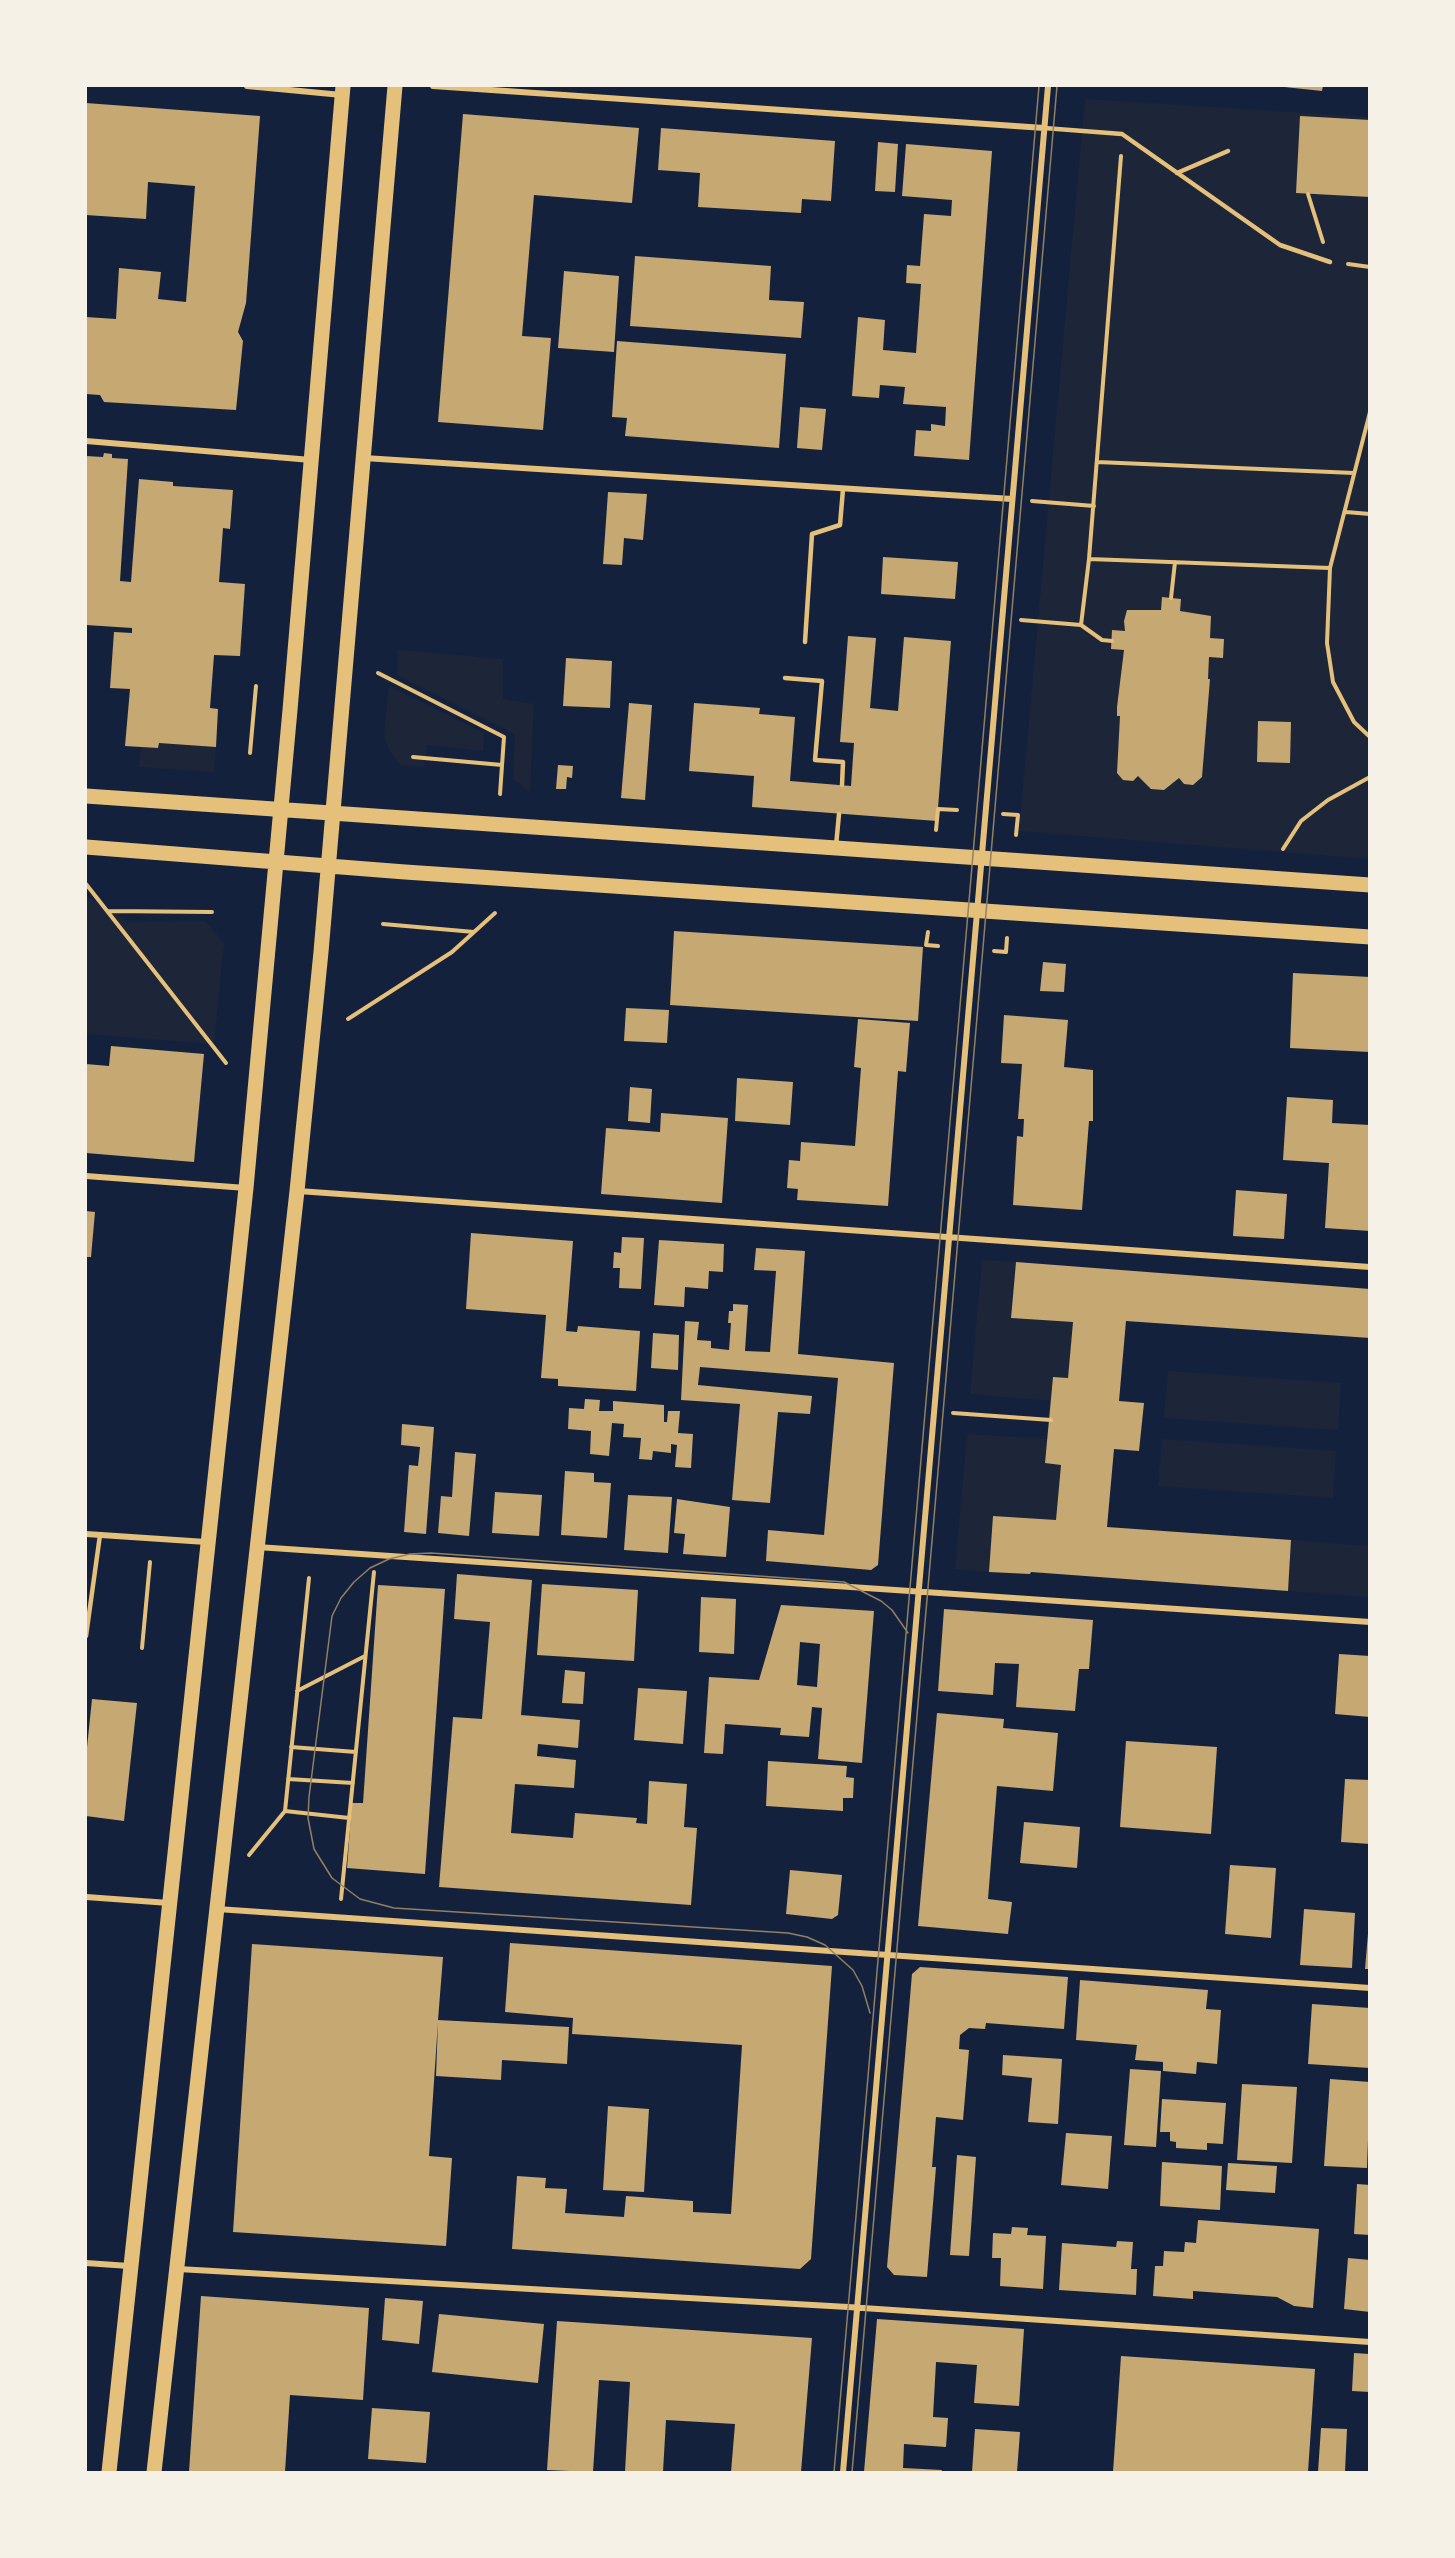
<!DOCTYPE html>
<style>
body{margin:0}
#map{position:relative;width:1455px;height:2558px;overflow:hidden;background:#14213d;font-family:Commissioner,sans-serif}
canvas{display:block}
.frame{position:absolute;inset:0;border:87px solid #f6f1e7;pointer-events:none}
</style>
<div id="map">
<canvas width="1455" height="2558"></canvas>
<div class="frame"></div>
</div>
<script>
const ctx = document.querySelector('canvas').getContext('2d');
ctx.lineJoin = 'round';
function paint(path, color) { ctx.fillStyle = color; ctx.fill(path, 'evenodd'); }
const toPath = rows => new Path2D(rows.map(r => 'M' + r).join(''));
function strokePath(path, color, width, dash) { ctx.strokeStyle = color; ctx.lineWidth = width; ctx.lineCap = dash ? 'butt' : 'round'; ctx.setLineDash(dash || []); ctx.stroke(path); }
paint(toPath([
 [1085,99,1369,117,1369,859,1019,831],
 [398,650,503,659,503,699,534,704,530,792,513,779,515,734,397,675],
 [389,686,484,733,483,751,427,745,424,767,400,765,389,750,384,735],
 [159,743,216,747,214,772,139,767,141,747,158,748],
 [86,896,129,922,205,921,224,943,214,1044,86,1034],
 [982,1260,1016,1262,1011,1301,1011,1318,1073,1322,1068,1378,1053,1377,1051,1401,970,1394],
 [1168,1371,1341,1383,1338,1430,1164,1418],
 [967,1434,1048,1439,1061,1465,1056,1520,991,1532,989,1572,955,1569],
 [1162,1439,1336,1451,1333,1498,1158,1486],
 [1291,1540,1369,1546,1369,1597,1288,1591]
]), '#1d2539');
paint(toPath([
 [1275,86,1323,86,1322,91],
 [86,103,260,116,246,303,238,332,243,341,236,410,104,402,100,395,86,394,86,317,116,319,119,268,161,272,158,299,186,302,195,186,148,182,146,219,86,215],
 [463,114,639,128,632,203,534,195,522,336,551,338,543,430,438,422],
 [1300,116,1370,120,1370,197,1296,193],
 [661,128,835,141,831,201,802,199,801,213,698,207,700,173,658,170],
 [878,142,898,144,895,192,875,191],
 [906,144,992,151,969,460,914,456,916,430,931,431,931,424,945,426,946,407,903,404,905,387,880,385,879,398,852,396,858,317,885,320,883,350,916,353,921,284,906,283,907,265,920,266,924,214,951,216,952,200,902,196],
 [635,256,771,266,769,300,804,302,801,338,630,326],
 [564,271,619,276,614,352,558,348],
 [617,341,786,354,779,448,625,436,627,418,612,417],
 [800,407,826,409,822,450,797,448],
 [104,453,112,454,112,458,128,459,120,581,131,582,139,479,173,482,173,486,233,490,230,529,223,528,219,582,245,584,240,656,214,655,210,708,218,709,216,747,159,743,158,748,125,746,130,689,110,688,114,632,132,633,132,628,86,625,86,456,103,457],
 [608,492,647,494,643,540,624,538,622,565,603,564],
 [883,557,958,562,955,599,881,594],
 [1162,597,1181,599,1180,611,1211,616,1210,638,1224,639,1223,658,1209,657,1208,679,1210,679,1202,777,1193,785,1184,784,1179,778,1164,790,1151,789,1138,776,1133,781,1123,780,1117,773,1120,716,1117,716,1117,707,1124,650,1111,649,1112,630,1125,631,1124,621,1127,610,1161,610],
 [848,636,876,638,870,708,898,711,904,637,951,641,937,821,752,807,754,776,689,771,694,703,760,708,759,714,795,717,790,781,851,786,854,743,840,742],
 [566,658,612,661,610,708,563,706],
 [629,703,652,705,645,800,621,798],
 [1258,721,1291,722,1290,763,1257,762],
 [558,765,573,766,572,778,567,777,566,789,556,789],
 [674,931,923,947,918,1021,670,1005],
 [1043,962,1066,964,1064,992,1040,991],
 [1293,973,1370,977,1370,1052,1290,1048],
 [626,1008,669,1010,667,1043,624,1041],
 [1004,1015,1068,1020,1064,1067,1093,1070,1093,1121,1089,1121,1082,1210,1013,1205,1017,1136,1023,1137,1024,1119,1018,1119,1022,1064,1001,1063],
 [858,1019,910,1023,906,1072,898,1071,888,1206,797,1200,798,1189,787,1188,789,1160,800,1161,801,1142,855,1146,861,1068,854,1067],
 [111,1046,204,1054,194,1162,86,1153,86,1064,109,1066],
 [737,1078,793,1082,790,1125,735,1121],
 [630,1087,652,1089,650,1123,628,1121],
 [1287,1097,1333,1100,1332,1123,1370,1125,1370,1231,1325,1228,1329,1163,1283,1160],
 [661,1113,728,1118,722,1203,601,1194,606,1128,660,1132],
 [1236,1190,1287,1194,1284,1239,1233,1236],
 [86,1211,95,1212,91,1257,86,1257],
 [471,1233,573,1241,566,1331,577,1332,578,1326,640,1331,636,1391,558,1386,558,1379,541,1378,546,1315,466,1309],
 [622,1237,644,1238,641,1289,619,1288,620,1268,613,1268,614,1252,621,1253],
 [659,1240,724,1244,723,1272,709,1271,708,1289,685,1287,684,1307,654,1305],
 [756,1248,805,1251,798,1354,894,1363,878,1565,871,1570,766,1561,768,1530,824,1535,838,1378,700,1367,698,1385,812,1396,810,1414,778,1412,770,1503,732,1500,740,1404,681,1400,685,1321,699,1322,697,1340,711,1341,711,1348,729,1350,731,1323,728,1323,729,1311,733,1311,733,1304,748,1305,745,1351,770,1352,776,1271,754,1270],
 [1016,1262,1370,1289,1370,1338,1126,1321,1119,1401,1144,1403,1139,1451,1114,1449,1107,1527,1291,1540,1288,1591,1031,1572,1030,1574,989,1572,993,1516,1056,1520,1061,1465,1045,1463,1053,1377,1068,1378,1073,1322,1011,1318],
 [653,1333,679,1335,678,1370,651,1368],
 [585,1399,600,1400,599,1411,613,1411,613,1401,664,1405,664,1422,667,1422,668,1411,680,1411,678,1433,693,1434,691,1468,675,1467,677,1445,671,1444,671,1453,653,1451,652,1460,639,1459,641,1438,623,1437,624,1424,612,1423,609,1456,590,1454,591,1431,568,1429,569,1408,584,1409],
 [402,1424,434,1427,426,1534,404,1532,409,1465,418,1466,420,1447,401,1445],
 [455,1452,476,1454,469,1536,438,1533,441,1496,452,1497],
 [565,1471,594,1473,594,1482,611,1483,607,1538,561,1535],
 [495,1492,542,1495,539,1536,492,1533],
 [628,1495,672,1497,668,1553,624,1550],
 [677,1499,730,1507,726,1557,683,1554,685,1534,674,1533],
 [457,1574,532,1580,521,1715,580,1720,578,1748,538,1744,537,1756,576,1760,574,1788,515,1784,511,1833,573,1838,575,1813,637,1818,636,1823,647,1824,649,1781,687,1784,684,1827,697,1828,691,1905,439,1887,453,1717,482,1719,490,1622,454,1619],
 [542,1584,638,1590,634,1661,537,1655],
 [378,1585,445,1589,425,1874,347,1868,352,1803,363,1803],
 [701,1597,736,1599,734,1654,699,1652],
 [781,1605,874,1611,862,1763,818,1759,822,1708,812,1707,809,1737,780,1735,781,1728,725,1724,723,1754,704,1753,709,1677,759,1680],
 [800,1642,820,1644,817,1687,797,1685],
 [944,1609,1093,1620,1089,1669,1079,1669,1075,1711,1016,1707,1019,1664,995,1663,993,1695,938,1691],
 [1339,1654,1370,1656,1370,1717,1335,1714],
 [565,1670,585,1672,583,1704,562,1703],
 [638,1688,687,1691,683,1744,634,1740],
 [92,1699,137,1703,124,1821,86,1816,86,1757],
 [937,1713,1004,1719,1003,1728,1058,1733,1053,1791,997,1786,988,1899,1012,1902,1008,1934,918,1926],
 [1126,1741,1217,1747,1211,1834,1120,1827],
 [768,1761,847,1766,846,1777,854,1778,853,1798,843,1798,843,1811,766,1806],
 [1345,1779,1370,1780,1370,1844,1341,1842],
 [1024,1822,1080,1827,1077,1868,1020,1863],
 [1230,1865,1276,1868,1271,1938,1225,1934],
 [790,1870,842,1875,838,1915,832,1919,786,1914],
 [1304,1909,1355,1913,1352,1968,1300,1965],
 [1368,1934,1370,1934,1370,1969,1365,1969],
 [510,1943,832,1966,811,2259,800,2269,512,2249,517,2176,546,2178,545,2188,567,2189,565,2213,624,2217,626,2196,693,2201,693,2212,731,2214,742,2045,572,2034,573,2018,505,2012],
 [252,1944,443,1957,438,2020,569,2027,567,2064,502,2060,501,2080,436,2076,438,2022,429,2156,452,2158,446,2246,233,2232],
 [920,1967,1068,1977,1064,2029,986,2023,985,2029,969,2028,960,2035,959,2049,969,2050,963,2120,936,2117,932,2167,936,2167,927,2277,894,2275,887,2267,912,1974],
 [1080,1980,1208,1990,1206,2009,1221,2010,1217,2064,1197,2062,1196,2074,1163,2071,1163,2062,1135,2060,1137,2045,1076,2040],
 [1312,2004,1370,2008,1370,2068,1308,2064],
 [1003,2055,1062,2059,1058,2124,1028,2122,1032,2078,1002,2075],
 [1130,2069,1161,2071,1156,2147,1124,2145],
 [1330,2079,1370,2082,1367,2168,1324,2166],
 [1242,2084,1297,2087,1292,2163,1237,2160],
 [1162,2099,1226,2103,1223,2144,1207,2143,1207,2150,1176,2148,1176,2142,1170,2141,1170,2132,1160,2132],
 [608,2106,649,2109,644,2192,603,2190],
 [1066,2133,1112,2136,1108,2189,1061,2185],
 [957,2155,976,2157,969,2256,950,2255],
 [1162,2162,1222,2166,1220,2210,1160,2206],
 [1228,2163,1277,2166,1275,2193,1226,2190],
 [1357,2184,1370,2185,1370,2235,1354,2234],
 [1198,2220,1319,2229,1313,2308,1294,2306,1277,2297,1193,2291,1193,2299,1153,2296,1155,2266,1163,2266,1164,2251,1184,2252,1185,2242,1196,2243],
 [1012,2227,1028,2228,1027,2235,1046,2236,1043,2289,1000,2286,1001,2258,992,2258,993,2233,1011,2234],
 [1117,2241,1133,2242,1131,2269,1137,2269,1136,2295,1059,2290,1062,2243,1116,2247],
 [1348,2258,1370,2260,1370,2312,1344,2309],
 [201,2296,369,2308,363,2400,290,2395,285,2472,189,2472],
 [385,2298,423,2301,419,2344,382,2340],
 [439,2314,544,2324,538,2383,432,2372],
 [877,2319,1024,2329,1019,2406,974,2403,977,2365,936,2362,933,2417,948,2418,946,2447,904,2444,903,2468,942,2470,941,2472,864,2472],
 [557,2321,812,2338,801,2472,731,2472,735,2424,666,2420,663,2472,625,2472,630,2382,599,2380,593,2472,547,2470],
 [1354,2353,1370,2354,1370,2392,1352,2391],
 [1121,2356,1315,2369,1308,2472,1113,2472],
 [372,2408,430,2412,426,2463,368,2459],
 [1321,2428,1347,2429,1345,2472,1318,2472],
 [975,2429,1020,2432,1017,2472,972,2472]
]), '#c6a872');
strokePath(toPath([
 [1308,194,1323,242],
 [1348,264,1370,267],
 [1370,412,1330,568,1327,643,1333,682,1354,722,1370,737],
 [1097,462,1354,473],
 [1032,501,1094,506],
 [1346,512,1370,514],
 [1089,559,1121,156],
 [1171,598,1175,562],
 [1021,620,1081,625,1089,559,1330,568],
 [1081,625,1102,640,1112,641],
 [378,673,504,737,500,794],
 [250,753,256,686],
 [413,757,502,765],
 [1003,814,1018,815,1016,835],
 [936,830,938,809,957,810],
 [1283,849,1301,821,1328,800,1370,777],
 [86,884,226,1063],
 [108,911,212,912],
 [383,924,474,932],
 [928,932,926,945,938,946],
 [994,951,1006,952,1007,938],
 [348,1019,452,952,495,913],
 [953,1413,1051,1420],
 [142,1648,150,1562],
 [297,1691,365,1656],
 [291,1747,356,1752],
 [288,1779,353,1783],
 [285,1811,349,1818],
 [249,1855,285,1811,309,1578],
 [341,1899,374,1572]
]), '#e5c07b', 4);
strokePath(toPath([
 [1044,128,1122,134,1280,245,1330,262],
 [1177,173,1228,151],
 [805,642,812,534,840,525,843,489],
 [785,678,822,681,815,760,843,762,842,785],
 [836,846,839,814],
 [86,1636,100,1535]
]), '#e5c07b', 4.5);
strokePath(toPath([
 [247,86,342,95],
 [433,86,1044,128],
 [86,441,311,460],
 [364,458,1012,499],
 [86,1176,246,1188],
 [298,1191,1370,1267],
 [86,1534,206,1542],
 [257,1547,1370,1622],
 [86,1897,169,1903],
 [217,1909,1370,1988],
 [86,2263,129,2266],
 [178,2269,848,2307,1370,2342],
 [843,2472,1048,86]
]), '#e5c07b', 6);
strokePath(toPath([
 [86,796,1370,885],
 [86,847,405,872,1370,937],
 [109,2472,246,1188,290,710,343,86],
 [154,2472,297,1191,321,952,395,86]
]), '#e5c07b', 15);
strokePath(toPath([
 [870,2013,862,1986,853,1970,825,1945,807,1937,788,1933,394,1908,360,1899,332,1878,314,1849,308,1818,309,1797,332,1616,341,1598,354,1582,370,1568,389,1559,410,1554,431,1553,844,1582,881,1601,892,1610,908,1633],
 [834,2472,1039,86],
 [852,2472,1057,86]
]), '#918062', 1.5);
</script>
